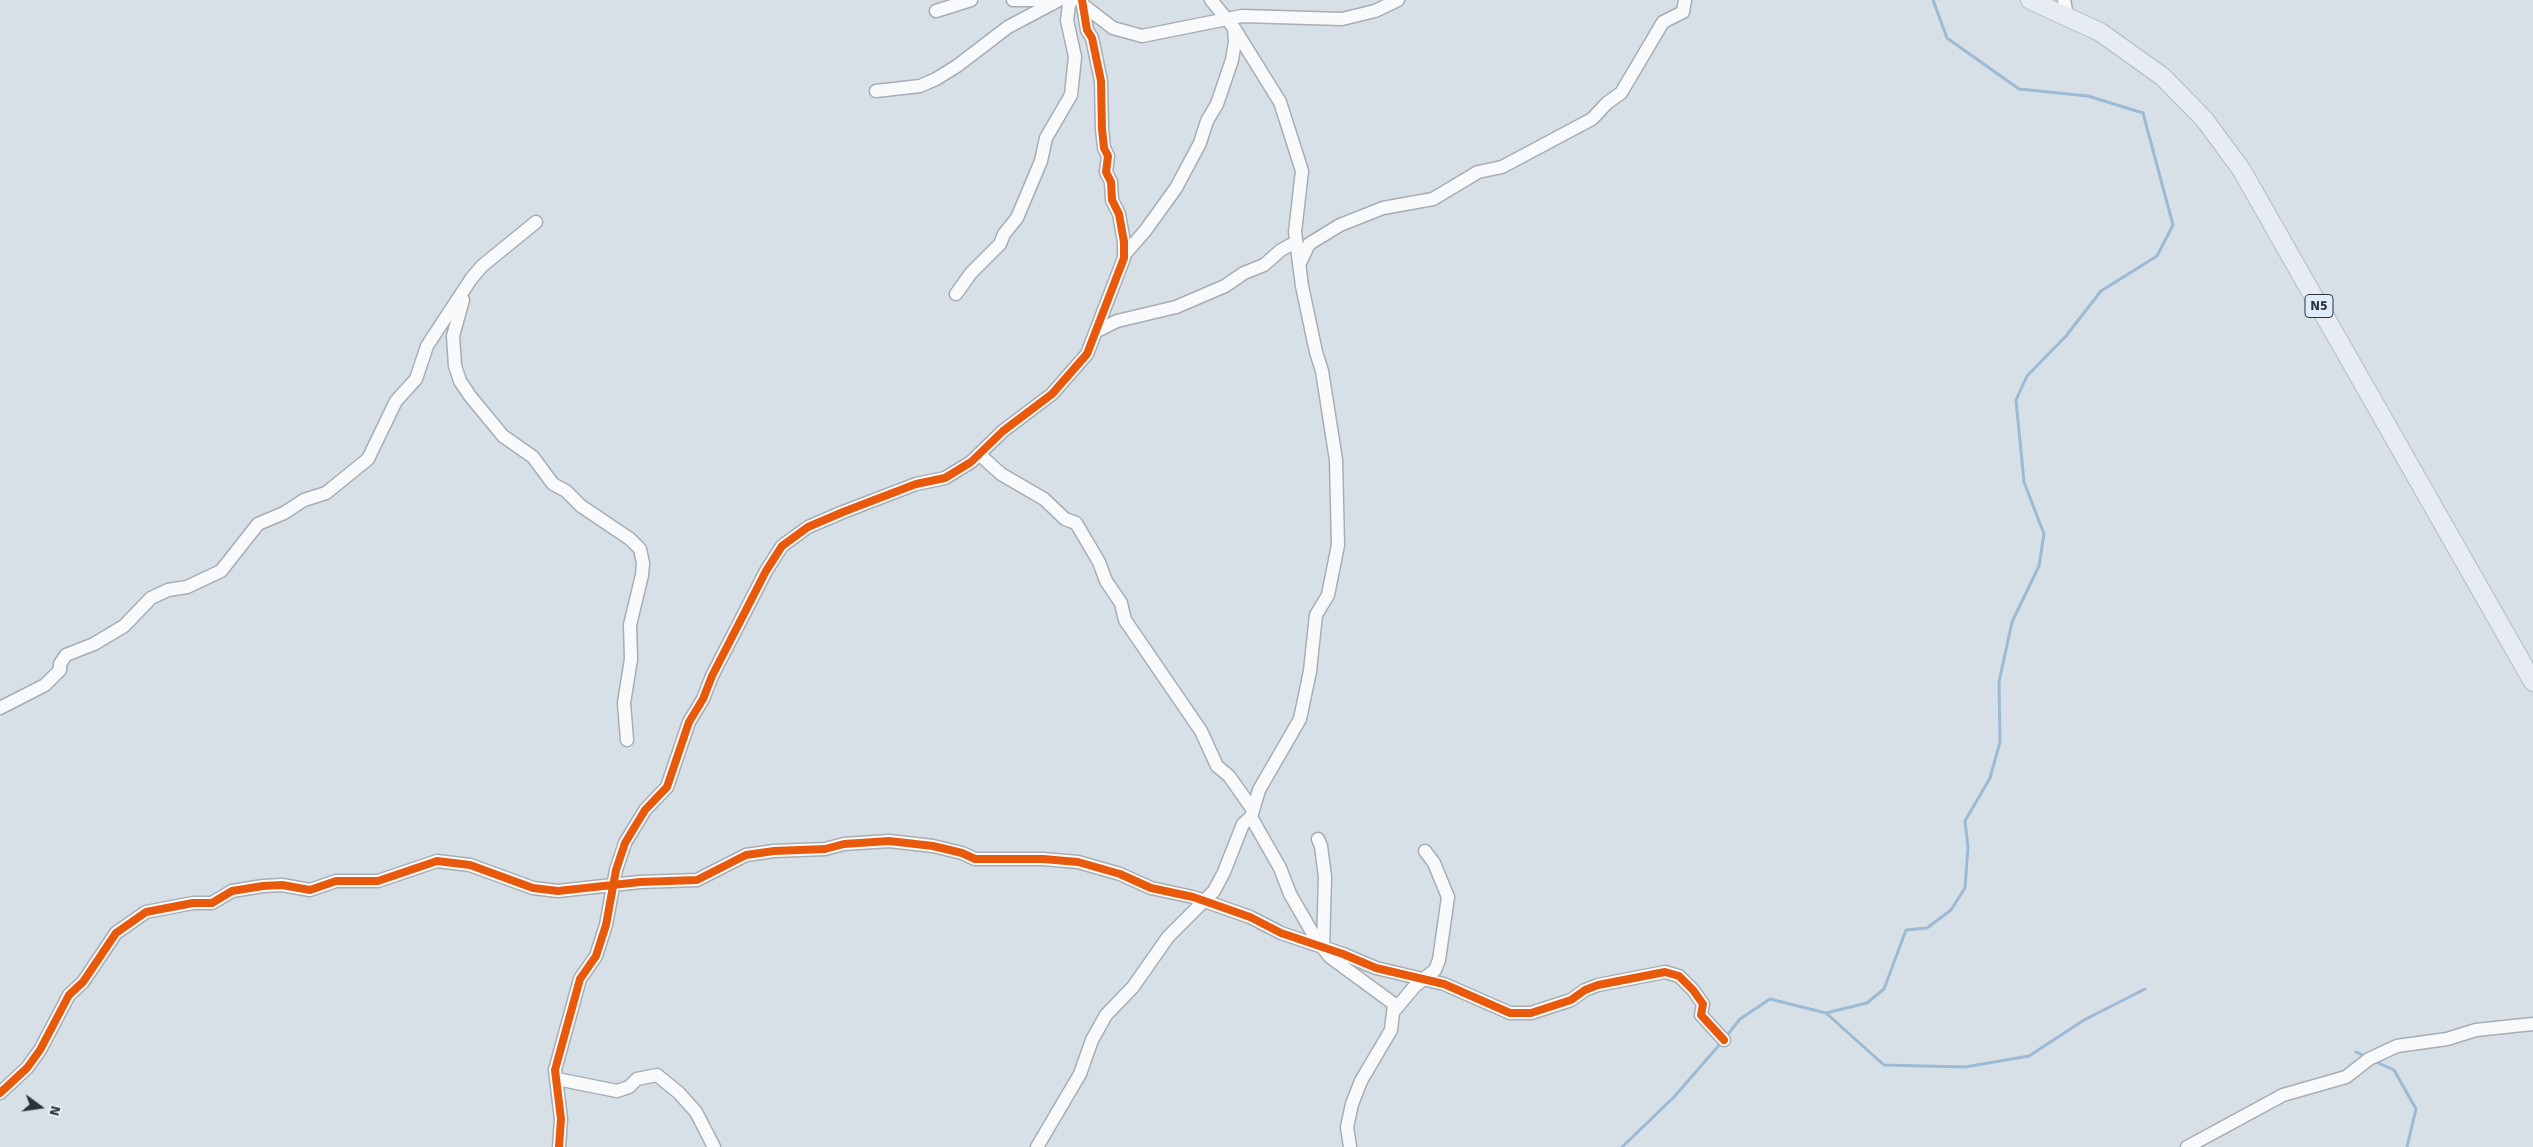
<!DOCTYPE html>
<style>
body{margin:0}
#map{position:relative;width:2533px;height:1147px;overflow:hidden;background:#d8e0e7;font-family:Signika,sans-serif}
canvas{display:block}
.north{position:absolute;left:15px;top:1082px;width:50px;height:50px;-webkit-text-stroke:4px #dfedfb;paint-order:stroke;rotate:104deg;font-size:14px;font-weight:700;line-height:20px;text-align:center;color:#2d3237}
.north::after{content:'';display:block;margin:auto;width:18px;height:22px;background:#2d3237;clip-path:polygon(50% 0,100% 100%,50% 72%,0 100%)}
</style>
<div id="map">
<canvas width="2533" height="1147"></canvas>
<div class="north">N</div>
</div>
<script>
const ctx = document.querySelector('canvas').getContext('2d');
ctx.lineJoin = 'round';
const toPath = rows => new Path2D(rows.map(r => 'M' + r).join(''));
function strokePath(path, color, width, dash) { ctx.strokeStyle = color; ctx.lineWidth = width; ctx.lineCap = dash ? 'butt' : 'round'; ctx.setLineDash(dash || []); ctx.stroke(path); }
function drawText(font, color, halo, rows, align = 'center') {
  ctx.font = font + ' Signika,sans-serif'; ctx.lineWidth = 4.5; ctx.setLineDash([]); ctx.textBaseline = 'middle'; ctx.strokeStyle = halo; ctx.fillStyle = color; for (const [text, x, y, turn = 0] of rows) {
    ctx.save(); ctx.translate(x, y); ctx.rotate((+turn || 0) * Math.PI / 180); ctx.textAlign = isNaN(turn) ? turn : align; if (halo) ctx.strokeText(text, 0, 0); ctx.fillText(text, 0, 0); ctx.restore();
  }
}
strokePath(toPath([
 [1826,1013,1867,1003,1884,989,1906,930,1927,928,1951,910,1965,888,1968,847,1965,821,1990,778,2000,742,1999,682,2012,622,2039,566,2044,534,2024,482,2016,400,2027,376,2066,336,2101,291,2157,256,2173,225,2143,113,2088,96,2019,89,1947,38,1933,0],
 [1725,1038,1740,1019,1770,999,1826,1013,1884,1065,1965,1067,2029,1056,2084,1020,2145,989],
 [2356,1052,2367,1057],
 [2374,1061,2394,1070,2416,1109,2407,1147],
 [1622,1147,1674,1097,1721,1043]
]), '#9cbad4', 3);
const minor = toPath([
 [1013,0,1037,0,1052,4],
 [1211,0,1234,28,1280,102,1302,171,1295,232,1302,286,1316,352,1322,371,1336,460,1338,545,1328,595,1316,615,1310,671,1300,719,1259,790,1251,817,1280,868,1290,894,1316,939,1330,957,1394,1004,1391,1030,1361,1081,1352,1104,1347,1127,1350,1147],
 [2064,0,2067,15],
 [1083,5,1113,28,1142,36,1242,16,1342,19,1375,11,1398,0],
 [936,11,971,0],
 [876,91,920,86,936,79,957,66,1008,27,1059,0],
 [1124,255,1145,231,1176,188,1200,143,1207,121,1217,104,1232,60,1235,42,1234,28],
 [1300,263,1309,244,1340,225,1383,208,1433,199,1478,172,1502,167,1592,119,1607,103,1621,93,1663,22,1683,12,1685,0],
 [956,294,971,273,1000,244,1004,234,1017,218,1041,161,1046,138,1071,95,1075,57,1067,20,1069,5,1072,0],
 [463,300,453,336,455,366,460,381,470,396,503,436,533,457,553,484,566,491,581,506,630,539,640,549,643,563,642,575,630,625,631,659,624,703,627,740],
 [1097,331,1117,321,1176,307,1225,286,1244,273,1264,265,1281,250,1296,242],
 [979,454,1001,474,1044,499,1065,519,1076,523,1099,562,1106,581,1121,603,1125,620,1201,731,1217,766,1229,776,1253,810],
 [0,708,45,685,60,670,60,664,66,655,94,644,124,626,151,598,168,590,187,587,221,571,258,524,284,513,304,500,326,493,368,459,396,401,416,379,427,346,471,279,482,266,536,222],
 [1318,839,1321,846,1325,877,1323,948],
 [1393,1012,1415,986,1435,970,1439,960,1448,897,1434,863,1425,851],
 [557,1079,617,1091,629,1087,637,1079,657,1075,679,1093,696,1112,714,1147],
 [0,1093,27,1068,40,1050,69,995,83,982,116,933,146,912,193,903,212,903,232,891,263,886,282,885,310,890,336,881,378,881,437,861,470,865,533,888,558,891,640,882,697,880,746,855,774,851,825,849,844,844,889,841,933,846,962,853,975,859,1043,859,1078,862,1120,874,1151,888,1193,897,1250,917,1281,933,1343,954,1376,968,1444,984,1510,1013,1531,1013,1571,1000,1585,990,1598,985,1665,972,1679,976,1693,990,1703,1004,1701,1015,1724,1040],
 [559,1147,561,1119,555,1070,580,979,596,956,606,925,616,870,625,843,645,810,667,787,689,722,703,699,712,676,766,571,782,546,808,527,843,512,916,484,945,478,971,462,1003,431,1052,394,1087,354,1124,258,1124,242,1119,214,1112,200,1111,182,1106,172,1108,156,1104,148,1102,129,1101,81,1092,38,1087,30,1082,0],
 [1037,1147,1080,1074,1092,1040,1106,1015,1133,987,1168,937,1214,891,1224,872,1243,824,1251,817],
 [2187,1147,2283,1095,2346,1077,2369,1059,2397,1046,2447,1039,2476,1030,2533,1024]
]);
const highway = toPath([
 [2030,0,2100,32,2163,77,2204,119,2241,169,2533,682]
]);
strokePath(minor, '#a7adb3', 15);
strokePath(highway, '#b2bbc2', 20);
strokePath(minor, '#f9fafb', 12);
strokePath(highway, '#e6ecf1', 18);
strokePath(toPath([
 [0,1093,27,1068,40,1050,69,995,83,982,116,933,146,912,193,903,212,903,232,891,263,886,282,885,310,890,336,881,378,881,437,861,470,865,533,888,558,891,640,882,697,880,746,855,774,851,825,849,844,844,889,841,933,846,962,853,975,859,1043,859,1078,862,1120,874,1151,888,1193,897,1250,917,1281,933,1343,954,1376,968,1444,984,1510,1013,1531,1013,1571,1000,1585,990,1598,985,1665,972,1679,976,1693,990,1703,1004,1701,1015,1724,1040],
 [559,1147,561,1119,555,1070,580,979,596,956,606,925,616,870,625,843,645,810,667,787,689,722,703,699,712,676,766,571,782,546,808,527,843,512,916,484,945,478,971,462,1003,431,1052,394,1087,354,1124,258,1124,242,1119,214,1112,200,1111,182,1106,172,1108,156,1104,148,1102,129,1101,81,1092,38,1087,30,1082,0]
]), '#e8590c', 8);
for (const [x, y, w] of [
 [2319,306,28]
]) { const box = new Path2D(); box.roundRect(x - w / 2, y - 11.5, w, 23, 4); ctx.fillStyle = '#dfedfb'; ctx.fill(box); strokePath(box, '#2d3237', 1); }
drawText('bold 14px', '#2d3237', null, [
 ["N5",2319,306]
]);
</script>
